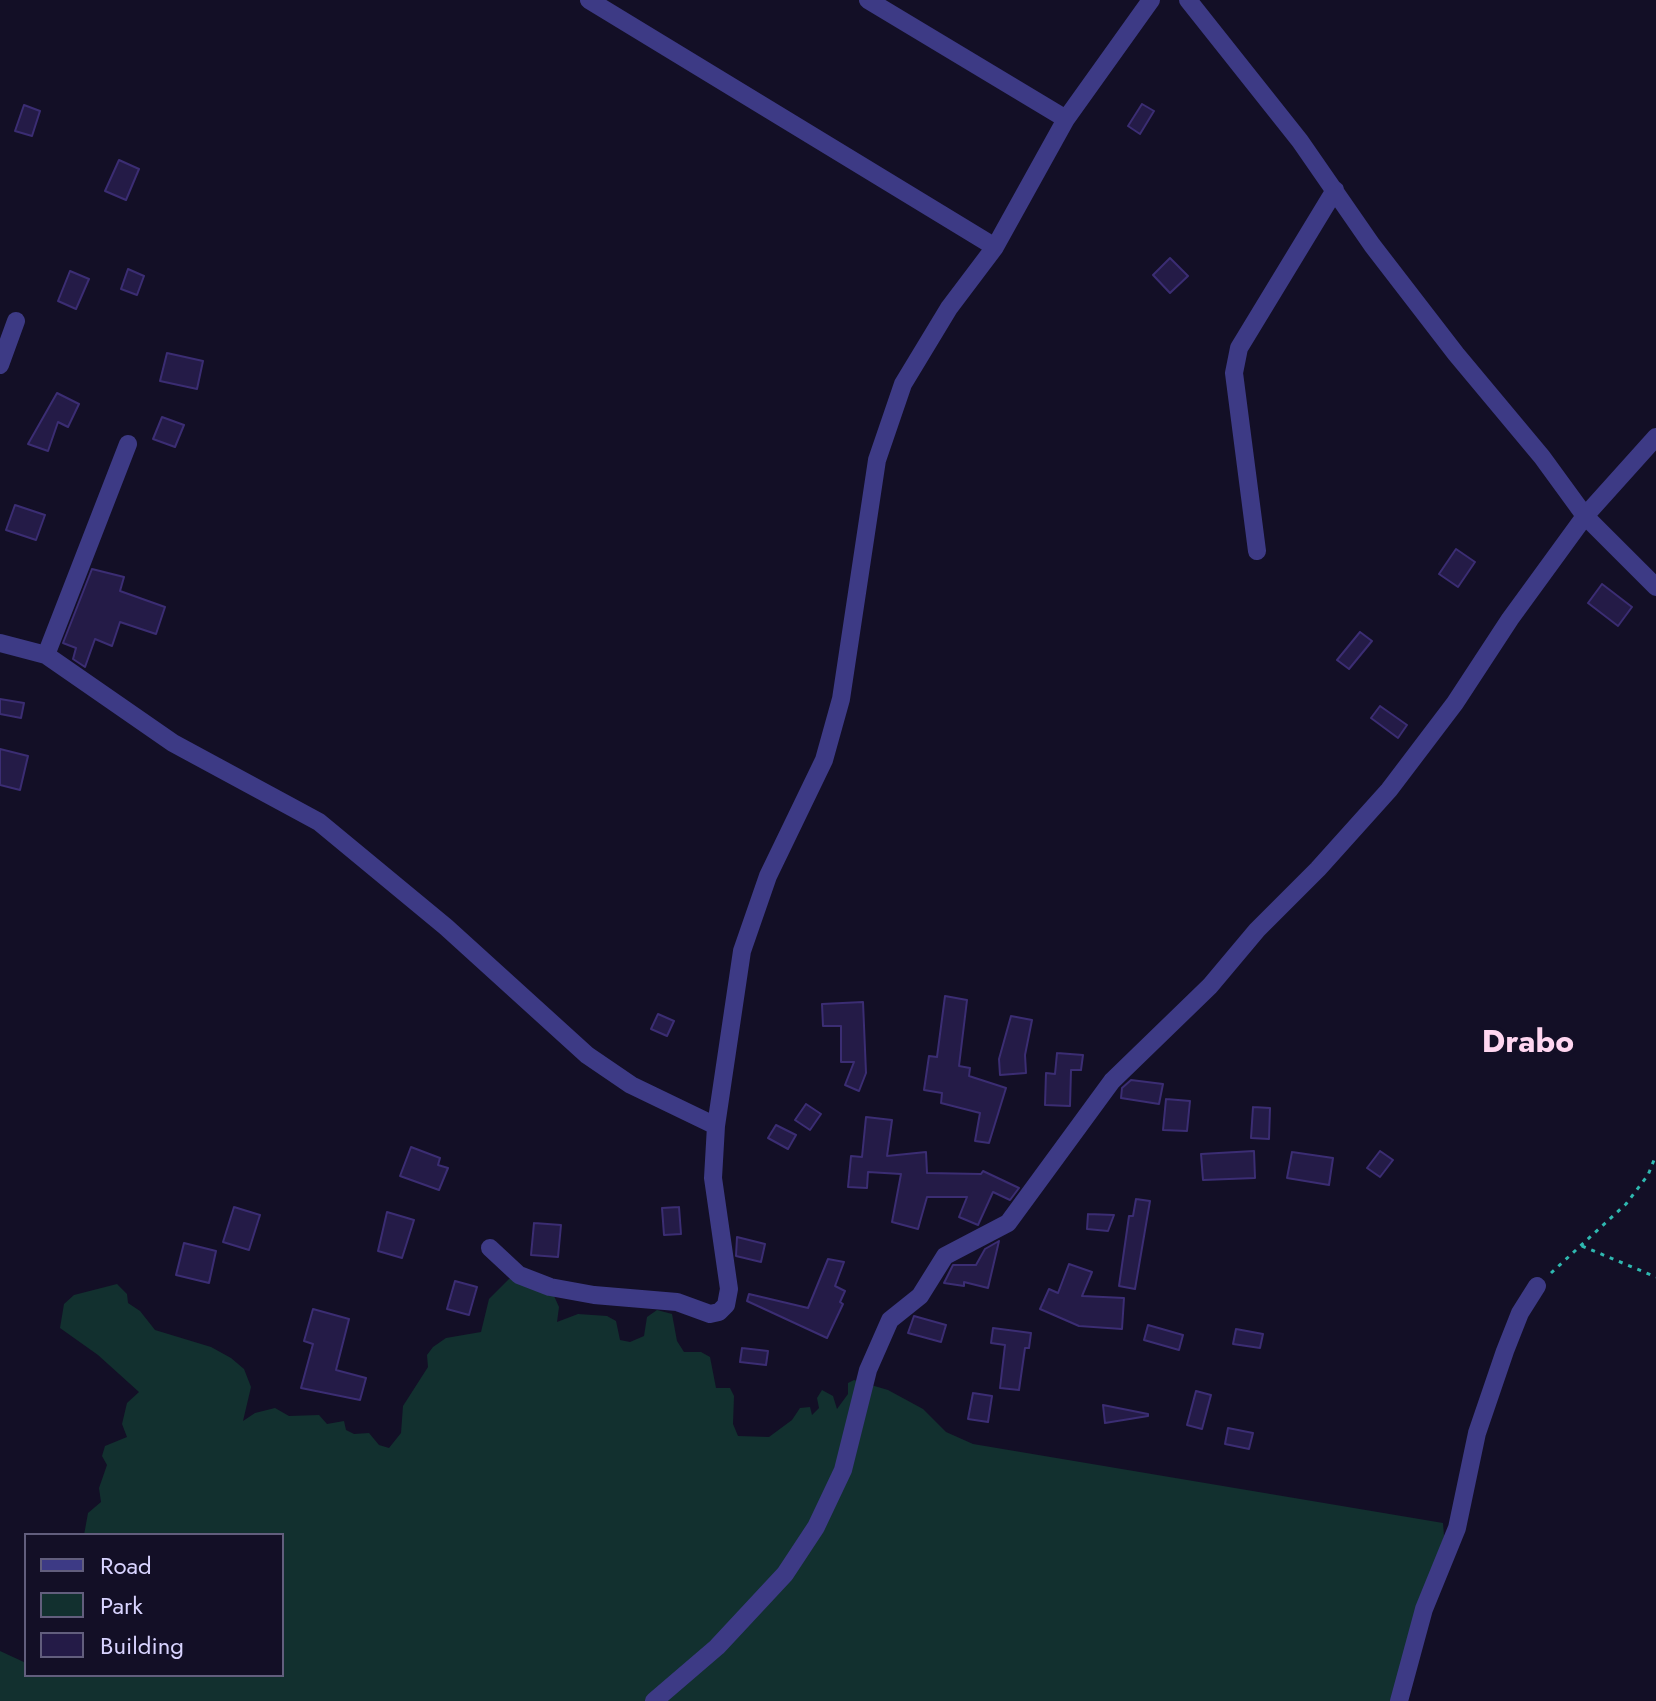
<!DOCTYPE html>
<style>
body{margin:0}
#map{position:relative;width:1656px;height:1701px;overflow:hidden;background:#130f26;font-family:Jost,sans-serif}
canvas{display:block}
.legend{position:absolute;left:24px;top:1533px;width:260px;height:144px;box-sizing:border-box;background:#130f26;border:2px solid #625e7d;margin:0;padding:10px 14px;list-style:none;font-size:24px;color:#d9d4ff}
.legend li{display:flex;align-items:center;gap:16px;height:40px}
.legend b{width:40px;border:2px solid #625e7d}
</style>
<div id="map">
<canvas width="1656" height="1701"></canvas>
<ul class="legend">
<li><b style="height:10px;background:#3d3a85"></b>Road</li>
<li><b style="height:22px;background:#12302f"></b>Park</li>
<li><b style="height:22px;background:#241b47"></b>Building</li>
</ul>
</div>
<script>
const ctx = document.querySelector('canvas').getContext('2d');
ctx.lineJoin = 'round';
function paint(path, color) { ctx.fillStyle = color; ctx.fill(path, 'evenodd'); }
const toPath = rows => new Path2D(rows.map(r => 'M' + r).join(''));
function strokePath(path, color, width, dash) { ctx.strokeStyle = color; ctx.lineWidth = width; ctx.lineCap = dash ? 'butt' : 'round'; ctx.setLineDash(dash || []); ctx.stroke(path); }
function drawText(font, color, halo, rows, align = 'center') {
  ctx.font = font + ' Jost,sans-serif'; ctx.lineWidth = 8; ctx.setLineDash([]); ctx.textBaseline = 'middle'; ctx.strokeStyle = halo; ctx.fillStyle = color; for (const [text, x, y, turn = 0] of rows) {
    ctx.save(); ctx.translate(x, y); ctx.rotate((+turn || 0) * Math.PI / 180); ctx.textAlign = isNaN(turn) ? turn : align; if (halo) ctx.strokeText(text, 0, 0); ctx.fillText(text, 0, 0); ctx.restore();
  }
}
paint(toPath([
 [519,1275,550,1287,559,1307,557,1322,578,1314,607,1316,616,1321,620,1340,630,1342,644,1336,647,1317,657,1310,672,1314,677,1341,684,1352,701,1352,710,1357,716,1388,730,1388,734,1396,733,1424,738,1436,769,1437,792,1420,800,1408,810,1407,812,1415,819,1408,817,1398,822,1390,833,1396,837,1409,848,1394,848,1383,854,1380,888,1390,923,1409,946,1432,973,1444,1443,1523,1444,1536,1399,1701,0,1701,0,1651,26,1663,26,1675,282,1675,282,1535,84,1535,88,1513,101,1502,99,1488,107,1465,102,1456,105,1446,127,1437,122,1424,127,1403,139,1392,98,1355,60,1328,64,1304,74,1295,117,1284,127,1294,128,1303,140,1311,155,1330,211,1347,231,1358,244,1369,251,1387,243,1421,255,1413,275,1408,289,1416,319,1415,327,1424,344,1421,346,1430,354,1434,369,1433,379,1445,389,1448,401,1433,403,1406,428,1367,427,1355,433,1347,446,1338,481,1332,489,1299,509,1279]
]), '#12302f');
const building = toPath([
 [1142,104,1154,111,1140,134,1128,126,1142,104],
 [24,105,40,111,32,136,15,131,24,105],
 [119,160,139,169,126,200,105,191,119,160],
 [1170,258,1188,276,1170,293,1153,275,1170,258],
 [128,269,144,276,137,295,121,289,128,269],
 [70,271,89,279,76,309,58,301,70,271],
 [167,353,203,361,197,389,160,381,167,353],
 [57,393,79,404,68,427,58,422,48,451,28,444,57,393],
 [162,417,184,425,175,447,153,439,162,417],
 [15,505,45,515,36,540,6,530,15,505],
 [1456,549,1475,562,1458,587,1439,574,1456,549],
 [92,569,124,577,120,591,165,607,156,634,120,622,112,646,95,639,85,667,73,659,76,648,63,643,92,569],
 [1602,584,1632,607,1618,626,1588,603,1602,584],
 [1360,632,1372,641,1349,669,1337,660,1360,632],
 [0,699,24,703,21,718,0,714,0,699],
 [1380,706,1407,725,1398,738,1371,718,1380,706],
 [0,749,28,756,20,790,0,785,0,749],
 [945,996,967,1000,959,1066,970,1068,969,1076,1006,1088,989,1143,975,1141,980,1113,941,1103,942,1093,924,1090,929,1056,937,1057,945,996],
 [863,1002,866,1073,859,1091,845,1085,854,1062,841,1062,841,1026,823,1026,822,1004,863,1002],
 [658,1014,674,1021,667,1036,651,1029,658,1014],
 [1011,1016,1032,1020,1025,1055,1026,1073,1000,1075,999,1059,1011,1016],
 [1057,1053,1083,1055,1081,1070,1071,1070,1070,1106,1045,1105,1046,1073,1055,1074,1057,1053],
 [1131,1080,1163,1084,1159,1104,1121,1098,1122,1088,1131,1080],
 [1166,1099,1190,1101,1187,1131,1163,1130,1166,1099],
 [806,1104,821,1114,810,1130,795,1120,806,1104],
 [1253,1107,1270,1108,1269,1139,1251,1138,1253,1107],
 [866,1117,892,1120,887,1156,926,1152,927,1173,981,1174,983,1171,1019,1188,1010,1200,993,1192,978,1225,959,1217,967,1197,927,1197,918,1229,892,1222,901,1174,868,1172,867,1188,848,1187,851,1156,862,1157,866,1117],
 [776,1125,796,1135,788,1149,768,1138,776,1125],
 [411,1147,440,1158,438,1165,448,1168,439,1190,400,1176,411,1147],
 [1254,1151,1255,1178,1203,1180,1201,1154,1254,1151],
 [1380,1151,1393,1160,1380,1177,1367,1168,1380,1151],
 [1292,1152,1333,1158,1329,1185,1287,1178,1292,1152],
 [1136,1199,1150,1201,1135,1289,1119,1286,1129,1216,1133,1216,1136,1199],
 [234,1207,260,1215,249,1250,223,1242,234,1207],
 [679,1207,681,1234,664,1235,662,1208,679,1207],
 [387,1212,414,1220,402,1258,378,1251,387,1212],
 [1088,1214,1114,1215,1108,1231,1087,1229,1088,1214],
 [534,1223,561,1225,558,1257,531,1255,534,1223],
 [737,1237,765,1244,761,1262,736,1256,737,1237],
 [999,1241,988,1288,964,1282,964,1286,944,1283,953,1265,976,1265,985,1249,999,1241],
 [184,1243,216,1251,209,1283,176,1275,184,1243],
 [828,1259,844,1262,835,1286,845,1291,840,1302,843,1304,827,1338,747,1301,749,1294,808,1308,828,1259],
 [1069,1264,1092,1272,1082,1296,1124,1298,1122,1329,1079,1326,1040,1309,1049,1289,1058,1293,1069,1264],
 [455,1281,477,1287,469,1315,447,1309,455,1281],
 [313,1309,349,1319,336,1370,366,1378,360,1400,301,1388,313,1344,304,1341,313,1309],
 [914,1316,946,1325,941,1342,908,1333,914,1316],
 [1148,1325,1183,1335,1179,1350,1144,1340,1148,1325],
 [993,1328,1031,1333,1029,1348,1025,1348,1019,1390,1000,1388,1005,1345,991,1343,993,1328],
 [1236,1329,1263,1334,1260,1348,1233,1344,1236,1329],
 [742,1348,768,1351,766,1365,740,1362,742,1348],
 [1196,1391,1211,1395,1202,1429,1187,1425,1196,1391],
 [973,1393,992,1396,988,1422,968,1419,973,1393],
 [1103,1405,1148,1414,1148,1416,1105,1423,1103,1405],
 [1228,1428,1253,1433,1249,1449,1225,1444,1228,1428]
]);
paint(building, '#241b47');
strokePath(building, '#3b2d73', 2);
strokePath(toPath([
 [1582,1246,1656,1277],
 [1551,1273,1626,1204,1648,1175,1656,1155]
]), '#2fb8b0', 3, [4, 6]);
strokePath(toPath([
 [589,0,995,247],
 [868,0,1066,119],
 [1188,0,1300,141,1372,245,1456,354,1542,457,1585,516,1656,587],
 [0,365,16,321],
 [1257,551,1234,373,1239,348,1335,190],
 [0,643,46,655,173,743,319,822,446,927,587,1055,631,1085,716,1126],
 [46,655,128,444],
 [490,1248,519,1275,550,1287,594,1295,677,1302,710,1314,719,1312,726,1305,729,1289,713,1178,716,1126,742,951,768,876,824,760,841,699,877,460,903,384,949,308,995,247,1066,119,1151,0],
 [654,1701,717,1647,785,1574,816,1527,843,1470,868,1370,890,1320,920,1296,945,1256,1008,1223,1112,1081,1210,986,1257,930,1318,869,1389,790,1455,703,1510,619,1585,516,1656,437],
 [1399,1701,1424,1609,1457,1528,1477,1433,1505,1351,1520,1313,1537,1286]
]), '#3d3a85', 18);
drawText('bold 32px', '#ffd6f0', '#130f26', [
 ["Drabo",1528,1044]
]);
</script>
